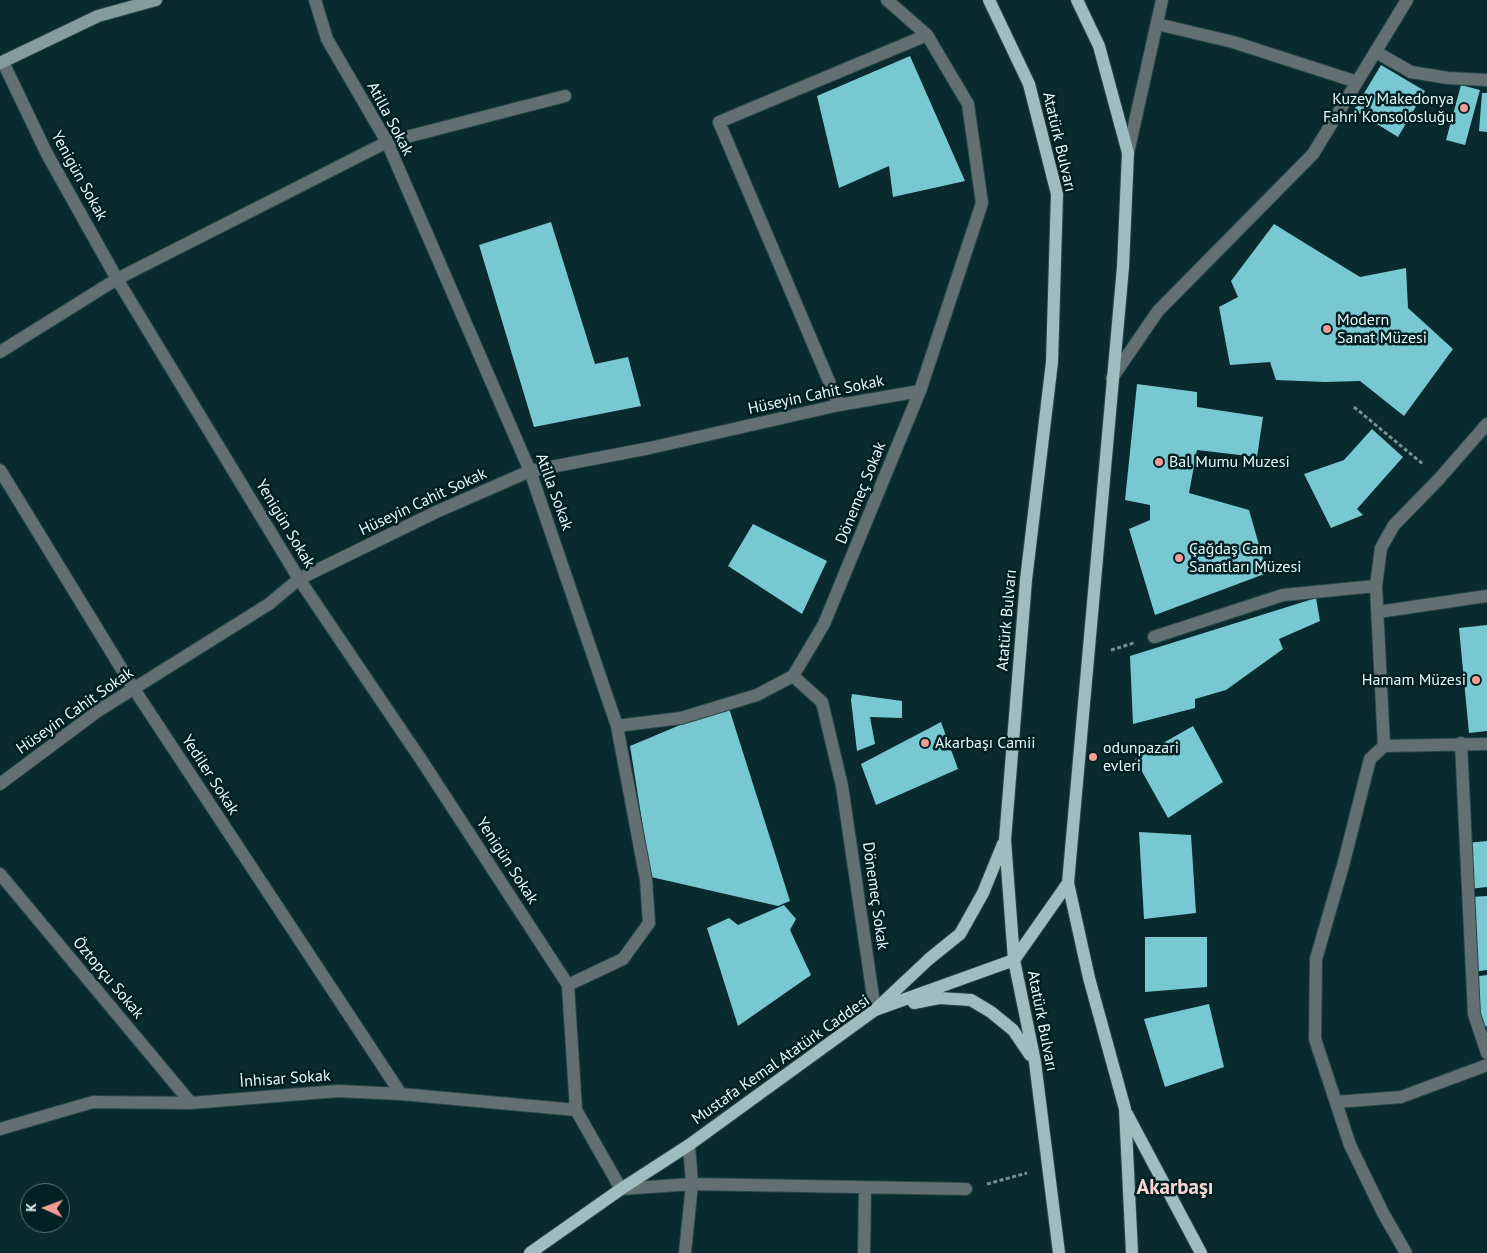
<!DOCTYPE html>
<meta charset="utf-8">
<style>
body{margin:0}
#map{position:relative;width:1487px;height:1253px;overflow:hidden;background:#092a2e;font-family:"PT Sans",sans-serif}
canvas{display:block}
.north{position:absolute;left:20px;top:1183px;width:50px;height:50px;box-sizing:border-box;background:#012024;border:1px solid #5d767a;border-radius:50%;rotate:272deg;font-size:14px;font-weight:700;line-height:20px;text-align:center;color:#e6f8fa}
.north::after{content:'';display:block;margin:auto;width:18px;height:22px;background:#f59c95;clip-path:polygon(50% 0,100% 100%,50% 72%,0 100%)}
</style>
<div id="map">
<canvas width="1487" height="1253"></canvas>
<div class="north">K</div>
</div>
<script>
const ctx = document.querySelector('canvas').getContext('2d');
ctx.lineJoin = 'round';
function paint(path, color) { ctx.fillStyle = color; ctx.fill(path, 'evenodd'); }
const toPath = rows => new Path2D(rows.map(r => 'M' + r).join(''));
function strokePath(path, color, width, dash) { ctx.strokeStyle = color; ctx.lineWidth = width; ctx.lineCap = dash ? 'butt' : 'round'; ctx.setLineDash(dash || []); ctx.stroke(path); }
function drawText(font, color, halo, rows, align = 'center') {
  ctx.font = font + ' "PT Sans",sans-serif'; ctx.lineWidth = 5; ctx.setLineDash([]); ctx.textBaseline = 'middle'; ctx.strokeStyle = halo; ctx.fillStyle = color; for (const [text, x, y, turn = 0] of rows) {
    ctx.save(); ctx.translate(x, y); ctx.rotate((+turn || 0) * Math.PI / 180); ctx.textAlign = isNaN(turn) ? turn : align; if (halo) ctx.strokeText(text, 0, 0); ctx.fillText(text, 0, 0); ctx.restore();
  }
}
paint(toPath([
 [910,56,965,181,893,197,889,166,839,188,817,96],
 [1381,65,1425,91,1398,137,1354,110],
 [1461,85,1480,90,1465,145,1446,140],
 [1482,93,1487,93,1487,132,1479,131],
 [551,222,595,364,628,357,641,406,534,427,479,245],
 [1274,224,1360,277,1406,268,1408,308,1453,349,1404,416,1360,381,1325,382,1276,380,1270,362,1230,365,1219,307,1238,297,1231,281],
 [1137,384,1197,392,1197,407,1263,417,1257,457,1197,450,1189,493,1249,510,1267,573,1155,615,1129,529,1150,520,1150,505,1125,500],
 [1372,429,1403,457,1357,509,1363,515,1331,528,1304,474,1344,460],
 [753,524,827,561,802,614,728,566],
 [1316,598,1320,621,1279,639,1283,649,1226,690,1195,699,1195,708,1133,724,1130,656],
 [1487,625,1487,731,1469,733,1459,628],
 [852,694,902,701,902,718,870,717,875,744,857,751,851,700],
 [728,705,790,901,778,906,651,877,630,746],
 [941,722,958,769,876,805,861,764],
 [1193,726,1223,782,1168,818,1135,759],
 [1139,832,1191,835,1196,913,1144,919],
 [1487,841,1487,887,1469,889,1467,843],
 [1487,896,1487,970,1473,972,1470,897],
 [784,905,796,919,790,930,811,975,738,1026,707,928,729,918,738,925],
 [1145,937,1207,937,1207,987,1145,992],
 [1487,975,1487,1026,1479,1029,1473,977],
 [1209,1004,1224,1067,1165,1087,1144,1019]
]), '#78c8d1');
const lane = toPath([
 [387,142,565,96]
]);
const street = toPath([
 [315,0,327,39,387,142,530,471,617,726,646,880,649,923,623,959,568,985],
 [1157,24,1233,42,1357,82],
 [1376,52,1411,72,1448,78,1487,80],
 [3,62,47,154,117,279,299,579,422,761,568,985,576,1110,621,1189,692,1184,966,1189],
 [1128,153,1162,0],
 [0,352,117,279,387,142],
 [1112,378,1158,311,1313,154,1407,0],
 [839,405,719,122,927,35],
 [0,470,134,689,401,1094],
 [1378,612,1487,596],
 [1154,637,1283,595,1376,586],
 [617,726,681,718,757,695,793,676],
 [1461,743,1474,1014,1487,1053],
 [1384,746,1487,744],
 [0,784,98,711,269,604,299,579,436,512,530,471,650,448,839,405,920,391],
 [0,874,191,1103],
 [875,1010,842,786,822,702,793,676,824,624,920,391,982,203,968,104,927,35,887,0],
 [1336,1102,1401,1097,1487,1065],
 [0,1129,93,1102,191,1103,338,1091,401,1094,576,1110],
 [685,1253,692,1184,689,1145],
 [864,1253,865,1188],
 [1406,1253,1383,1213,1350,1145,1315,1039,1316,959,1344,862,1370,759,1384,746,1376,586,1381,548,1394,525,1439,479,1487,424]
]);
const secondary = toPath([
 [0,63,98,16,156,0]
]);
const primary = toPath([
 [989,0,1029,84,1057,194,1052,362,1026,580,1005,840,1014,960,1035,1062,1059,1253],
 [1077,0,1099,46,1128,153,1123,267,1068,883,1089,978,1125,1109,1132,1253],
 [914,1003,939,998,971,1000,991,1012,1013,1030,1030,1055],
 [878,1007,929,959,960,934,983,893,1003,844],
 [1127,1114,1201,1253],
 [530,1253,621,1189,689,1145,875,1010,1014,960,1068,883]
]);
strokePath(lane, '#28474b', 14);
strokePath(street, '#28474b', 14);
strokePath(secondary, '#28474b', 14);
strokePath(primary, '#28474b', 14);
strokePath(toPath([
 [1354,407,1424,465],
 [1111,650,1134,643],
 [987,1184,1027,1173]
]), '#769093', 3, [4, 2.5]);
strokePath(lane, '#627072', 12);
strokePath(street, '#627072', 12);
strokePath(secondary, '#859b9e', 12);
strokePath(primary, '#9fbdc0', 12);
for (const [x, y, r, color] of [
 [1464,108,5,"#f59c95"],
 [1327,329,5,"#f59c95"],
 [1159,462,5,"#f59c95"],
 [1179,558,5,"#f59c95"],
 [1476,680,5,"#f59c95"],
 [925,743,5,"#f59c95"],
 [1093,757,5,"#f59c95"]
]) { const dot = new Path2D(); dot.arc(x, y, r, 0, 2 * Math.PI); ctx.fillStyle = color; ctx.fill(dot); strokePath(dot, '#012024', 2); }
drawText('16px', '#e6f8fa', '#012024', [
 ["Kuzey Makedonya",1454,99,"right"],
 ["Fahri Konsolosluğu",1454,117,"right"],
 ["Modern",1337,320],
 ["Sanat Müzesi",1337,338],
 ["Bal Mumu Muzesi",1169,462],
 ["Çağdaş Cam",1189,549],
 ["Sanatları Müzesi",1189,567],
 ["Hamam Müzesi",1466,680,"right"],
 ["Akarbaşı Camii",935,743],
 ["odunpazari",1103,748],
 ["evleri",1103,766]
], 'left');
drawText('16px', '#e6f8fa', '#012024', [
 ["Atilla Sokak",390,119,62],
 ["Atatürk Bulvarı",1059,142,77],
 ["Yenigün Sokak",79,176,61],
 ["Hüseyin Cahit Sokak",816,395,-12],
 ["Atilla Sokak",554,492,70],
 ["Dönemeç Sokak",861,493,-68],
 ["Hüseyin Cahit Sokak",423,502,-25],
 ["Yenigün Sokak",285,524,59],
 ["Atatürk Bulvarı",1007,620,-85],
 ["Hüseyin Cahit Sokak",75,711,-35],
 ["Yediler Sokak",210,775,57],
 ["Yenigün Sokak",507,861,57],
 ["Dönemeç Sokak",875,896,82],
 ["Öztopçu Sokak",108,978,50],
 ["Atatürk Bulvarı",1042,1021,79],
 ["Mustafa Kemal Atatürk Caddesi",781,1060,-35],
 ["İnhisar Sokak",285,1079,-4]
]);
drawText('bold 21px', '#fad6d3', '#012024', [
 ["Akarbaşı",1175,1188]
]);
</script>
